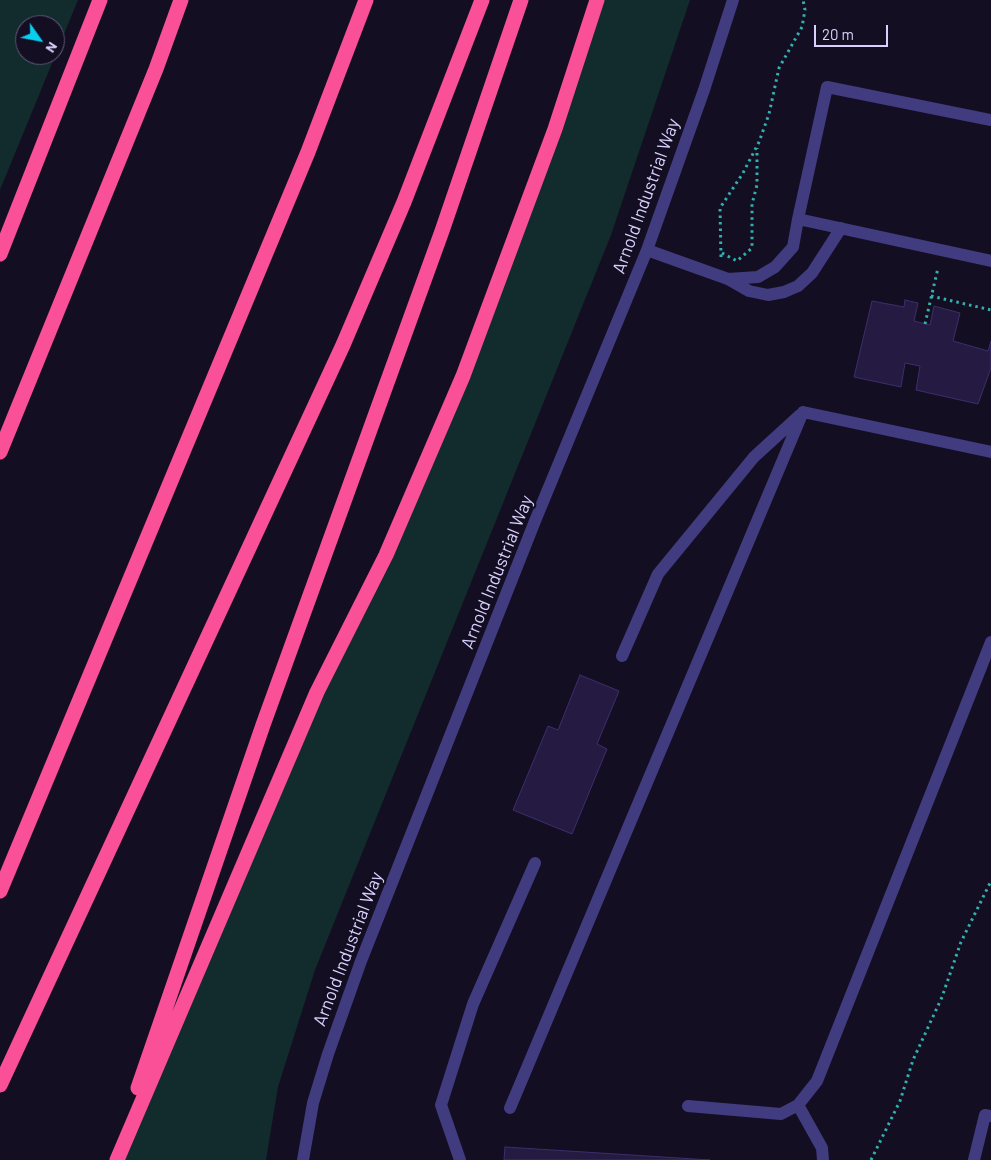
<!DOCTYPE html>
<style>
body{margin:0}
#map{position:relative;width:991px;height:1160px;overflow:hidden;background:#130e22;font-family:Barlow,sans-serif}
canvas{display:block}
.north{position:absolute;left:15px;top:15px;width:50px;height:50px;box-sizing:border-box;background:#130e22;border:1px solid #625c7a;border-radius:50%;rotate:123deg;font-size:14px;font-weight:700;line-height:20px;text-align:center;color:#d8d1fd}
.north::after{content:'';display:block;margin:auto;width:18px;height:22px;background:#08cef2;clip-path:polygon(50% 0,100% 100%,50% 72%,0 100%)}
.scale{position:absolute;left:814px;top:25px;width:74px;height:22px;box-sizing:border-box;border:2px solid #d8d1fd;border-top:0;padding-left:6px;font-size:15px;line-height:18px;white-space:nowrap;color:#d8d1fd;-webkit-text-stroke:4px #130e22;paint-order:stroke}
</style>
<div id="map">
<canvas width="991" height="1160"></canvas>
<div class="north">N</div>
<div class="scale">20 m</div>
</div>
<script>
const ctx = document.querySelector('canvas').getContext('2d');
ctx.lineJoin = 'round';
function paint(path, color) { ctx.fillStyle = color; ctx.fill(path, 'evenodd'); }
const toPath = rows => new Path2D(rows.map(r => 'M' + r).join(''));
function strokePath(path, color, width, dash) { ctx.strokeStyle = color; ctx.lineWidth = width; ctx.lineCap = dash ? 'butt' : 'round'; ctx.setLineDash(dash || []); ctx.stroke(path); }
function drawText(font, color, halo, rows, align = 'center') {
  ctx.font = font + ' Barlow,sans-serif'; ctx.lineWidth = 4.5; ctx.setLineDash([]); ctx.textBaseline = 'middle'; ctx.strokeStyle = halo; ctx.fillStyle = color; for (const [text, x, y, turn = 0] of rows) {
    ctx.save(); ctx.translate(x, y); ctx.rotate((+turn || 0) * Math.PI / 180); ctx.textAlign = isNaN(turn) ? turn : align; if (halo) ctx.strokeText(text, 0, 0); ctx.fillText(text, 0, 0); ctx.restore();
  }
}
paint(toPath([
 [0,0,78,0,0,190],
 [25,25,55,25,55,55,25,55],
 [597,0,690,0,611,235,315,970,278,1087,266,1160,117,1160,445,416]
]), '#122b2c');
const building = toPath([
 [905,300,918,303,914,321,930,325,934,306,960,313,953,341,988,351,991,341,991,368,978,404,916,390,920,366,905,363,901,387,854,377,872,301,904,307,905,300],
 [580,675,619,691,597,744,607,749,572,834,513,810,548,726,558,730,580,675],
 [505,1147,710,1160,504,1160,505,1147]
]);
paint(building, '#251b42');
strokePath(building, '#3e2e6d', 1);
strokePath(toPath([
 [722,253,737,261,752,248,752,204,757,185,757,148],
 [721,257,720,208,743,173,759,142,769,114,779,68,802,27,805,10,803,0],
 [931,296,991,310],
 [925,324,938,268],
 [871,1160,900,1101,913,1060,942,997,961,942,991,881]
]), '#32b0af', 3, [2.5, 4]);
strokePath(toPath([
 [991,120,827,87,798,219,991,261],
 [647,250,728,279,749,291,768,295,784,292,798,286,812,273,841,228],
 [728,279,758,277,775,267,793,247,798,219],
 [803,412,991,452],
 [622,656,658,574,754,457,800,415],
 [798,1105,822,1148,823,1160],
 [688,1106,781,1114,798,1105,817,1081,991,642],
 [510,1108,803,412],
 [303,1160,313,1103,328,1054,361,961,535,521,647,250,704,90,733,0],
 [460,1160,441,1105,473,1004,535,863],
 [974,1160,985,1115,991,1116]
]), '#413b7f', 12);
strokePath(toPath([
 [0,254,100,0],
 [0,452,156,69,181,0],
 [0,891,308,152,366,0],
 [0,1085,343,345,404,202,482,0],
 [138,1088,263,725,442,231,521,0],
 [117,1160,317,692,386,555,463,376,555,129,597,0]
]), '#f95098', 15);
drawText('18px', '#d8d1fd', '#130e22', [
 ["Arnold Industrial Way",646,196,-70],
 ["Arnold Industrial Way",497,572,-68],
 ["Arnold Industrial Way",348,949,-69]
]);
</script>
